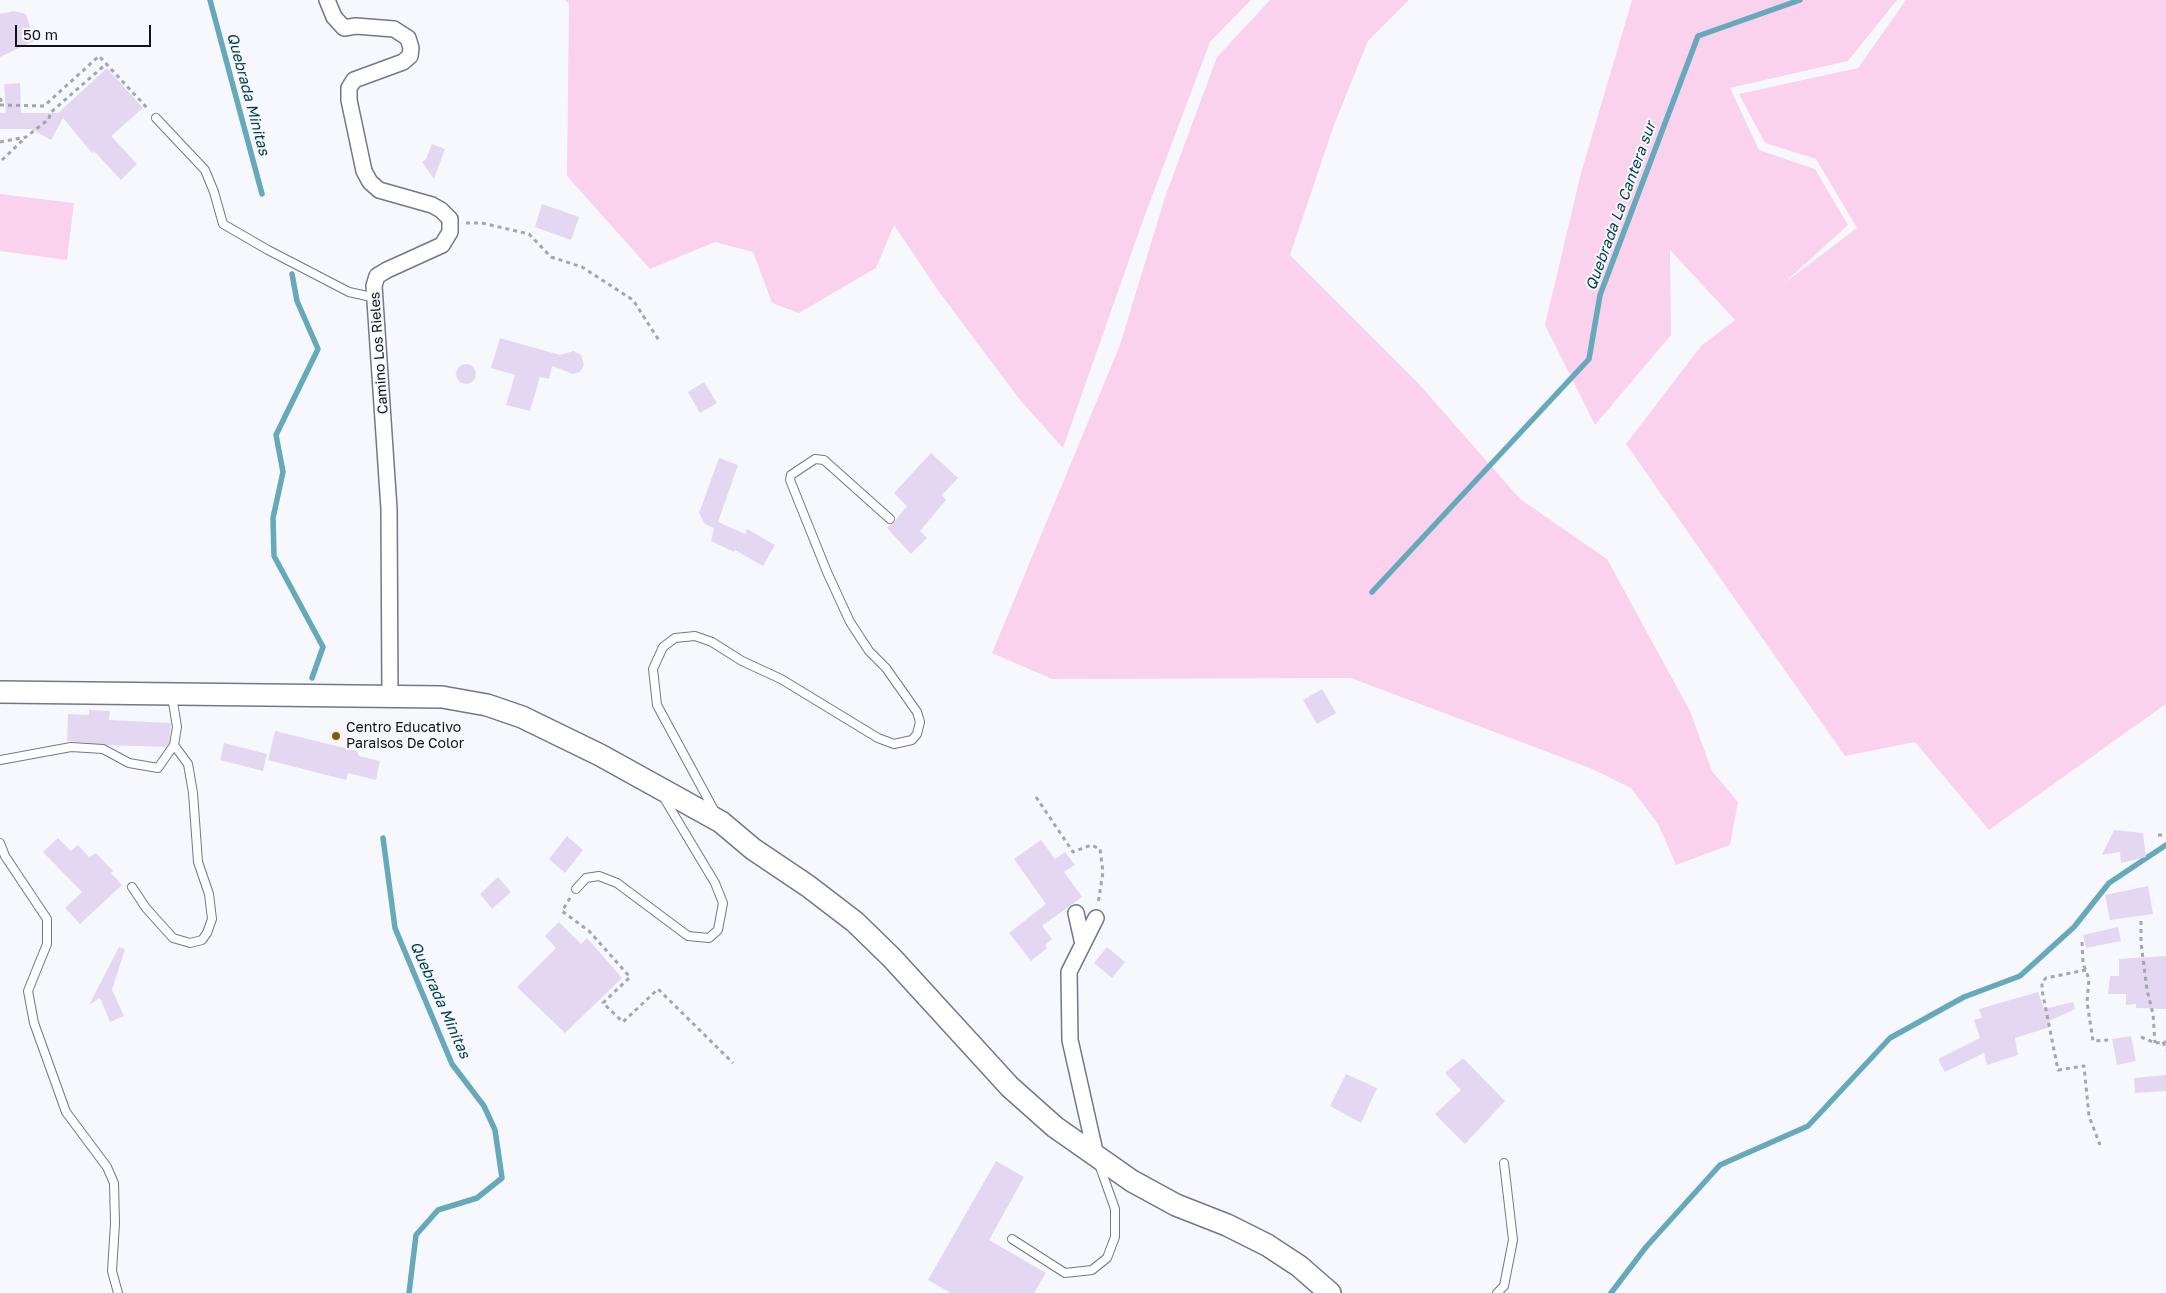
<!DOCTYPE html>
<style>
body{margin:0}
#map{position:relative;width:2166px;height:1293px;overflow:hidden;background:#f7f8fd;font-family:"Golos Text",sans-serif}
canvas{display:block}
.scale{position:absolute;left:15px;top:25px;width:136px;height:22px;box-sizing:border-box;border:2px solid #10111a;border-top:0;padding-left:6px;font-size:15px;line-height:18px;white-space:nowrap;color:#10111a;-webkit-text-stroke:4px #f7f8fd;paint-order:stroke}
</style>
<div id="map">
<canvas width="2166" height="1293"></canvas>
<div class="scale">50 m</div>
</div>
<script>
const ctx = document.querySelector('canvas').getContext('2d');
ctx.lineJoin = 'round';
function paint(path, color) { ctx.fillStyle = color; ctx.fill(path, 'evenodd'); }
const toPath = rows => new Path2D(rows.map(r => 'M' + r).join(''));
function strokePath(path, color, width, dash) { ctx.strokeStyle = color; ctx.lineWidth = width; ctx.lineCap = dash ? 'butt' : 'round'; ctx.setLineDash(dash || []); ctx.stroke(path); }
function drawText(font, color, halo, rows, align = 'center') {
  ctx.font = font + ' "Golos Text",sans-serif'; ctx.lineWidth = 4; ctx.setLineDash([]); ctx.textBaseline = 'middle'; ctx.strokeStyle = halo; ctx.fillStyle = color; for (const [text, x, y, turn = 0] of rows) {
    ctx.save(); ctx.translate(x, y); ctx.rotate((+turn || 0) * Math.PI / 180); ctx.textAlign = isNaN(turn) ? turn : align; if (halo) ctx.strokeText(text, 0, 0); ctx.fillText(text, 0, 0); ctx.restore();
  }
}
paint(toPath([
 [565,0,1251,0,1210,42,1142,223,1063,448,1020,400,937,289,894,225,876,268,799,313,772,303,753,252,715,242,650,269,567,176,569,4],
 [1270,0,1409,0,1368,41,1334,125,1290,255,1419,384,1520,499,1607,559,1690,711,1712,771,1738,802,1730,845,1676,865,1658,824,1631,788,1590,768,1351,678,1052,679,992,653,1120,345,1165,197,1217,57],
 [1632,0,1897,0,1848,61,1730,88,1759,150,1815,169,1848,225,1783,284,1857,228,1816,159,1765,143,1739,94,1858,68,1906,0,2166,0,2166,704,1989,830,1915,742,1845,756,1626,444,1701,346,1735,320,1670,250,1671,335,1595,425,1545,325,1581,173],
 [0,194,74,203,67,260,0,251]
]), '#fad2ed');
strokePath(toPath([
 [210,0,262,194],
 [292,274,297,301,318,349,276,435,283,472,273,518,274,556,323,647,312,678],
 [1372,592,1589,359,1600,295,1698,36,1800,0],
 [383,838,395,928,452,1064,484,1106,495,1130,502,1178,477,1198,438,1210,416,1235,409,1293],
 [1611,1293,1646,1247,1720,1165,1808,1126,1890,1038,1964,997,2020,976,2074,927,2109,883,2166,845]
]), '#65a9bb', 5.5);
paint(toPath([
 [14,11,26,14,34,41,0,57,0,14],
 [107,68,143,108,111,136,137,164,121,180,94,151,92,153,63,118,51,140,31,129,0,129,0,113,6,113,4,84,20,83,21,113,58,113],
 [432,144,445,149,434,179,422,162,426,159],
 [542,204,579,217,571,240,535,227],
 [500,338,560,355,574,351,581,355,584,365,580,372,573,374,552,366,549,379,540,377,530,411,506,405,515,375,491,368],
 '456 374a10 10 0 1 1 20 0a10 10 0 1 1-20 0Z',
 [704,382,717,403,700,413,688,392],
 [931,453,958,478,942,495,946,500,920,531,927,538,911,554,887,528,894,522,907,506,894,493],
 [719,458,738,465,718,522,745,534,747,529,775,545,763,566,735,550,734,552,711,541,714,528,705,524,699,513],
 [1322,689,1336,713,1317,724,1303,700],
 [89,710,110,711,109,720,171,723,169,743,166,747,108,745,67,741,68,714,89,715],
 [275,731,357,751,359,756,380,761,376,780,348,773,346,780,268,760],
 [224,743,267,754,263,771,220,760],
 [2114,830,2143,833,2146,857,2121,863,2120,852,2102,855],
 [567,836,583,850,565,873,549,859],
 [58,838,71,851,78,845,89,857,96,853,113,871,111,873,122,885,80,924,65,908,82,892,43,852],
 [1041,840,1055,859,1065,852,1075,865,1064,872,1082,897,1042,926,1052,939,1045,945,1047,948,1031,961,1009,933,1046,904,1014,859],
 [498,877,511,892,492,909,480,894],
 [2148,886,2153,914,2110,920,2105,895],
 [559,922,581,944,587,938,622,978,565,1033,517,987,556,948,545,936],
 [2118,927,2121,941,2086,948,2083,935],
 [119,947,125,949,112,990,124,1016,110,1022,100,998,89,1005],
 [1107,947,1125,962,1112,978,1094,963],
 [2166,956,2166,1009,2136,1008,2136,1004,2126,1005,2126,994,2108,994,2110,976,2119,976,2119,959],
 [2038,992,2044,1009,2073,1002,2075,1009,2049,1021,2050,1027,2015,1038,2018,1055,1987,1065,1984,1053,1945,1072,1938,1059,1980,1038,1974,1020,1982,1018,1979,1009],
 [2131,1036,2136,1061,2117,1065,2112,1039],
 [1463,1058,1505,1101,1465,1144,1435,1114,1461,1090,1445,1073],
 [1346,1074,1377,1088,1361,1123,1330,1106],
 [2166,1075,2166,1091,2135,1093,2134,1078],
 [996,1161,1024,1177,989,1240,1046,1273,1034,1293,951,1293,928,1280]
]), '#e3d7f1');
const service = toPath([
 [156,118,205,170,214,192,223,224,268,250,349,292,376,298],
 [0,760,71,747,103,749,129,763,158,768,174,745],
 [715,812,657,705,653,669,663,647,675,638,695,636,712,642,742,661,781,679,878,738,894,744,912,740,917,734,920,722,917,712,886,668,869,651,850,622,827,572,790,480,791,475,815,459,824,460,890,519],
 [0,843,5,856,47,919,47,944,28,991,34,1023,66,1112,107,1167,114,1183,115,1223,112,1271,118,1293],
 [132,887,146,908,173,938,190,943,202,940,207,933,212,919,209,894,198,862,193,793,188,764,174,745,177,727,172,696],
 [576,889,586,878,599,876,617,883,688,936,709,938,718,930,723,903,715,883,664,798],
 [1012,1239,1065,1273,1092,1270,1107,1258,1115,1237,1115,1209,1099,1164],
 [1497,1293,1504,1286,1513,1240,1504,1163]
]);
const minor = toPath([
 [327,0,334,17,344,28,356,26,394,29,408,38,411,48,410,56,403,62,354,80,349,88,349,100,364,171,370,182,379,190,432,205,441,210,450,219,450,232,442,245,387,270,377,276,374,286,389,509,390,697],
 [1076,913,1083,944],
 [1096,918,1069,972,1070,1040,1096,1156]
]);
const secondary = toPath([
 [0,692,442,697,487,705,522,717,600,755,721,822,753,849,808,886,855,922,892,958,1010,1087,1055,1127,1132,1181,1176,1205,1227,1225,1267,1245,1299,1266,1330,1293]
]);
strokePath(service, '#72768e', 10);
strokePath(minor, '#72768e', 18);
strokePath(secondary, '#72768e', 24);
strokePath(toPath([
 [0,98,3,105],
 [0,105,44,106,99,56,149,110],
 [0,142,26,137,49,119,50,113,106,64],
 [2,160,25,138],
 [466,223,482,223,529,234,551,257,582,267,633,300,660,342],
 [1036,797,1073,852,1091,845,1100,849,1103,872,1098,904],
 [2158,835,2166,835],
 [570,898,562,911,589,931,630,977,603,1003,623,1022,658,989,733,1063],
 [2141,921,2141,943,2147,990,2153,1014,2155,1043],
 [2082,942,2083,963,2089,979,2087,1002,2093,1041,2108,1040],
 [2086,970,2046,978,2042,982,2042,990,2058,1070,2084,1066,2089,1116,2100,1145],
 [2141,1037,2155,1043,2166,1042],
 [2163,1042,2166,1050]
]), '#a5a6ad', 3, [4, 4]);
strokePath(service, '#fff', 8);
strokePath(minor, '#fff', 15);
strokePath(secondary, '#fff', 21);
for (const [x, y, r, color] of [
 [336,736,5,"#8c5807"]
]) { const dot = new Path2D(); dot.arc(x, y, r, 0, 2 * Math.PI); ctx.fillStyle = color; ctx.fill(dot); strokePath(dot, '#f7f8fd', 2); }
drawText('14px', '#10111a', '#f7f8fd', [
 ["Camino Los Rieles",379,353,-94]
]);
drawText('14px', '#10111a', '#f7f8fd', [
 ["Centro Educativo",346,728],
 ["Paraisos De Color",346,744]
], 'left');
drawText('italic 15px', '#00404d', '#f7f8fd', [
 ["Quebrada Minitas",248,94,75],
 ["Quebrada La Cantera sur",1621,206,-70],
 ["Quebrada Minitas",440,1000,66]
]);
</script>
